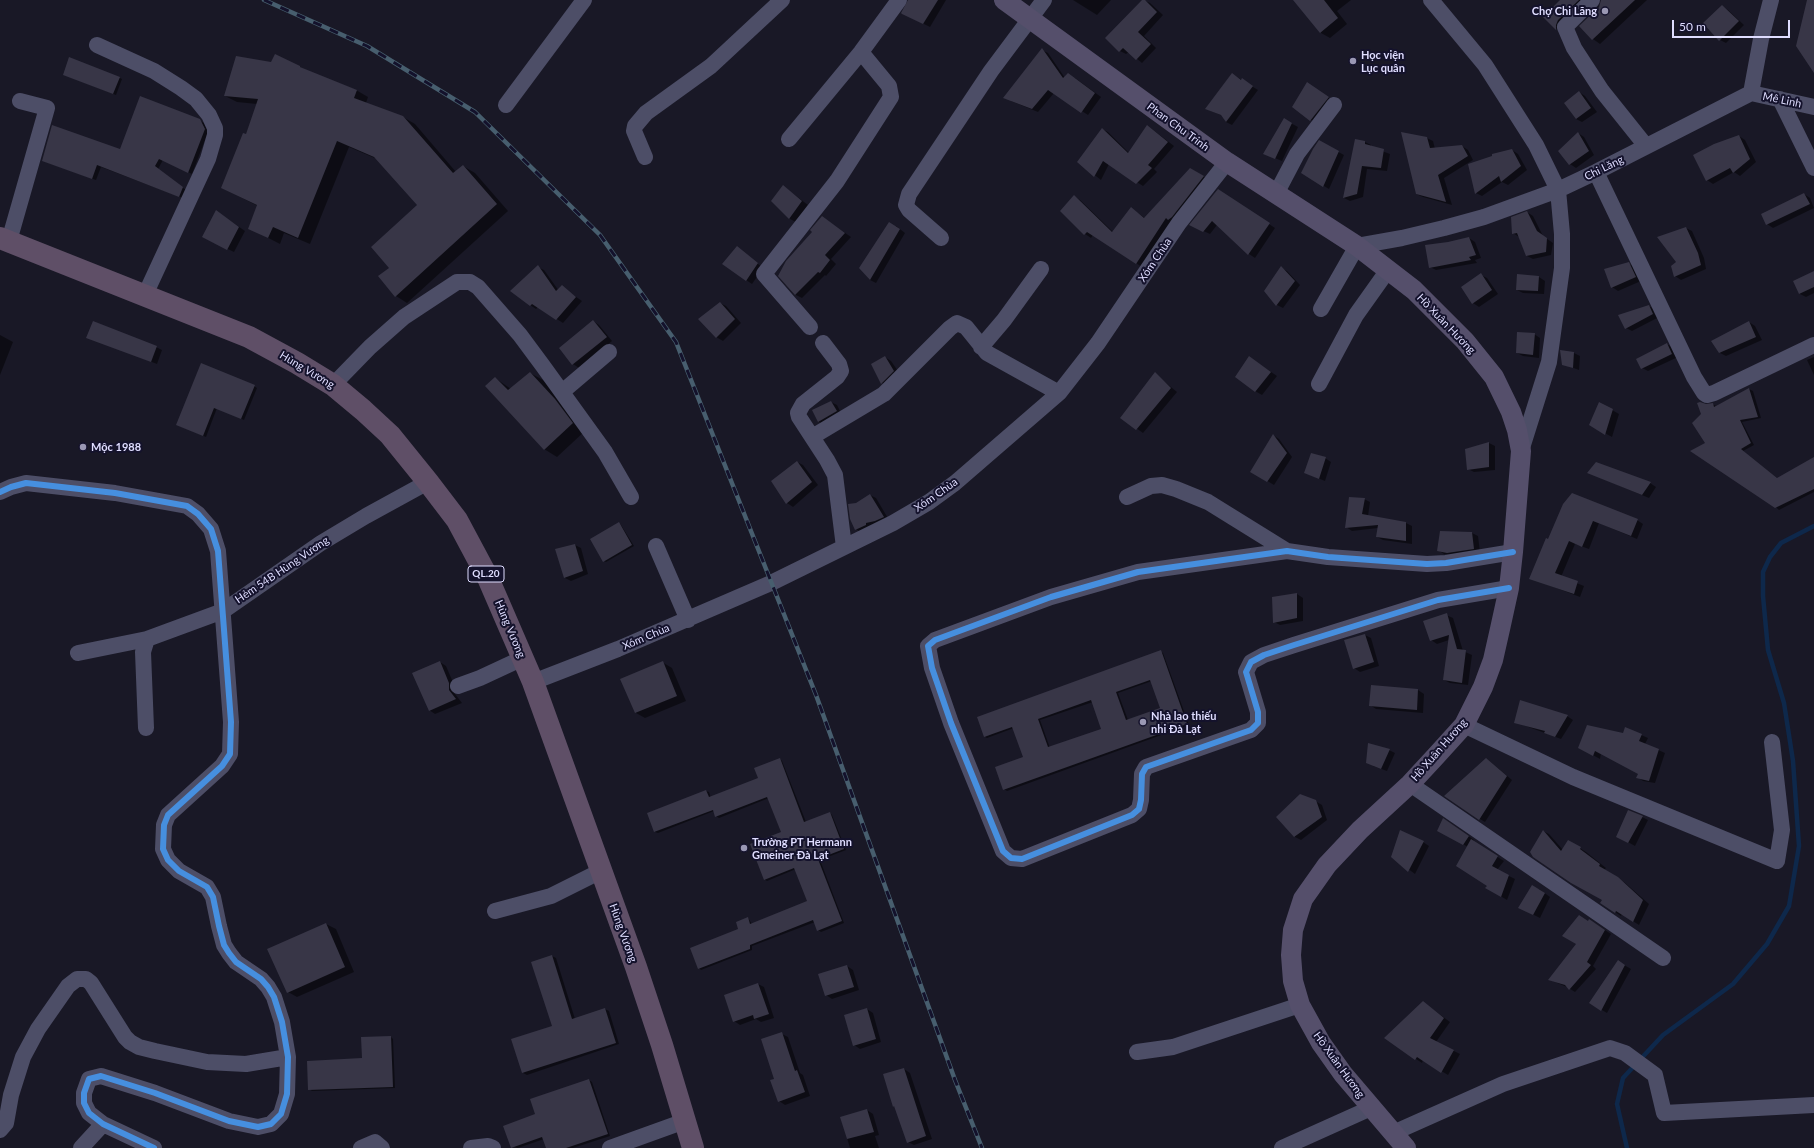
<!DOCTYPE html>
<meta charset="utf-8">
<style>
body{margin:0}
#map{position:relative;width:1814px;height:1148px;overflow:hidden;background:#191826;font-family:Lato,sans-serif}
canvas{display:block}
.scale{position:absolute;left:1672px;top:20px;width:118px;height:18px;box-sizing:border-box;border:2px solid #dfddff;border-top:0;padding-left:5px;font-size:12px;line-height:14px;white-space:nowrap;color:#dfddff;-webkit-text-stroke:3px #14122c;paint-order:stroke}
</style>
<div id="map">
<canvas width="1814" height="1148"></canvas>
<div class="scale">50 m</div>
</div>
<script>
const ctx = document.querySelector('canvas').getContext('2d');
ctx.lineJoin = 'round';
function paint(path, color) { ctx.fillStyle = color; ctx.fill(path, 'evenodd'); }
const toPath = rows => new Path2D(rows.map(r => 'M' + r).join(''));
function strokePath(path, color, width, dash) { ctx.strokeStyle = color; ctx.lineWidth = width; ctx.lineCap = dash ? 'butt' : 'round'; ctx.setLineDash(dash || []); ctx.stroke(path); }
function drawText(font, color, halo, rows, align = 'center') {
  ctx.font = font + ' Lato,sans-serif'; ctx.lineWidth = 4; ctx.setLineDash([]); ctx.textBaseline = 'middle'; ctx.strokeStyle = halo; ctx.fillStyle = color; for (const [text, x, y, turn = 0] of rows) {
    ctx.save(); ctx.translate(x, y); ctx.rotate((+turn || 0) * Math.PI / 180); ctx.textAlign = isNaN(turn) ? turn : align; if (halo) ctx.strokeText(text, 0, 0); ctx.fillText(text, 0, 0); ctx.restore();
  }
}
paint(toPath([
 [909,0,946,0,930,27,908,16],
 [1073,0,1111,0,1097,15],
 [1143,0,1150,3,1163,15,1144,36,1156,48,1142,63,1129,52,1126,54,1120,51],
 [1294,0,1351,0,1337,11,1347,24,1330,38,1321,33],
 [1562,0,1591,0,1564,33,1557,29,1545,17],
 [1602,0,1647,0,1600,44,1593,39,1581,26,1602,3],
 [1722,6,1728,10,1744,25,1726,43,1720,40],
 [1042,50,1048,53,1065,78,1075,78,1101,97,1088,115,1054,93,1038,112,1011,101],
 [300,67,310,72,356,90,368,97,366,103,403,117,415,124,456,172,463,166,475,173,508,211,407,303,396,296,380,277,390,268,418,205,377,159,349,147,310,244,284,233,280,244,249,228,258,206,222,188,246,135,257,104,237,102,225,96],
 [1232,74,1258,90,1232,125,1226,122,1223,116,1206,109],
 [67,76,120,78,122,79,116,95],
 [1313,87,1334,101,1317,123,1311,120],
 [1579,92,1585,96,1597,112,1582,122,1576,119],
 [1285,120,1298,127,1282,161,1265,154],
 [200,121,204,123,208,132,192,174,163,160,158,169,186,190,183,198,101,167,96,180,43,161,120,150],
 [1148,126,1174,146,1154,169,1157,172,1143,186,1109,164,1101,180,1078,162,1102,129,1108,132,1129,153],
 [1578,133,1584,137,1594,155,1576,168,1570,164],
 [1739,136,1745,140,1756,162,1740,176,1734,172,1713,184,1707,180],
 [1427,138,1433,141,1435,149,1462,146,1468,150,1473,160,1444,178,1452,205,1423,197,1416,194],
 [1356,140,1365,142,1371,145,1371,147,1390,154,1387,171,1367,169,1363,197,1350,201,1344,198],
 [1320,142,1344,155,1329,189,1302,173],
 [1512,150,1518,154,1527,170,1508,185,1502,182,1482,196,1476,193],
 [1190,169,1210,180,1142,267,1093,235,1091,238,1085,234,1074,196,1080,200,1113,232,1132,209,1145,218],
 [783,186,808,205,796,222,790,219,773,200],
 [1224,194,1275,228,1255,258,1249,254,1217,225,1210,234,1197,228],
 [1804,194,1810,198,1814,208,1773,228,1767,224],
 [1527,212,1533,216,1543,236,1553,243,1551,255,1533,259,1527,256,1519,237,1513,233],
 [222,215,245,231,234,252,209,240],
 [822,217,851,237,831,259,836,264,826,276,825,275,802,298,796,295,779,276,813,232],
 [896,226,905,233,876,283,870,280,860,268],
 [1686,228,1692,231,1704,258,1706,269,1681,280,1675,276],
 [1469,238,1475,242,1481,258,1475,260,1477,263,1436,270,1430,267],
 [737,247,763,268,752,284,746,280],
 [1629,264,1635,267,1641,281,1618,291,1612,287],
 [538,267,544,270,559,291,562,287,582,301,563,323,538,307,536,309,530,305],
 [1281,268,1287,271,1300,285,1283,308,1277,305,1265,291],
 [1814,272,1814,293,1806,297,1800,294,1794,282],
 [1481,275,1487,278,1498,294,1479,307,1473,303],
 [1518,275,1539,277,1545,281,1544,294,1523,293,1517,290],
 [720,303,726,306,741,323,723,341,716,337],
 [1649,306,1655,310,1659,317,1632,331,1626,328],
 [593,321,599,325,612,341,579,368,573,364,560,349],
 [1749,322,1755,326,1762,340,1726,356,1720,353],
 [1534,334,1540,338,1539,358,1523,356,1517,353],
 [0,335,13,342,0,375],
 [87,337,156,347,162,350,157,364],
 [1667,344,1673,348,1678,357,1648,371,1642,368],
 [1574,353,1580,356,1579,370,1563,364],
 [885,357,891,361,900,374,888,386,882,383],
 [1814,357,1814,375,1807,360],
 [1255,361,1277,376,1262,395,1255,391],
 [530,373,543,380,567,407,585,431,557,457,544,449,495,378,511,389],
 [1155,374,1177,392,1143,433,1121,417],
 [254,386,257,388,244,420,217,408,206,437,180,426],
 [1749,389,1753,391,1761,418,1742,422,1754,445,1743,451,1778,479,1814,462,1814,492,1779,510,1707,443,1702,414,1706,405,1712,404,1716,406],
 [831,402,837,405,842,415,825,425,819,422,813,411],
 [1600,403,1619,414,1612,437,1590,425],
 [1273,435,1279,439,1292,457,1274,485,1251,471],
 [1489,443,1495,446,1495,470,1474,472,1468,469,1466,449],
 [1325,458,1331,462,1325,481,1305,473],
 [797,462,803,465,818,485,793,507,787,503,772,482],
 [1596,464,1650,483,1656,487,1649,498,1589,473],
 [870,495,876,498,889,520,862,533,856,529,857,504],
 [1364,499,1370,502,1368,516,1406,523,1412,526,1412,544,1383,540,1377,537,1378,528,1352,531,1346,527],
 [1564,505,1637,520,1643,524,1637,539,1599,523,1589,549,1575,544,1561,577,1584,586,1580,597,1530,578,1549,541],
 [619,523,621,525,634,546,606,562,604,561],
 [1441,532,1472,533,1478,536,1480,552,1454,556,1444,554,1438,550],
 [575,545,581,548,588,574,571,581,565,578,557,550],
 [1297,594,1303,598,1303,621,1280,625,1274,622],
 [1446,615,1453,618,1463,651,1472,655,1468,685,1450,683,1444,680,1449,640,1437,644,1431,640],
 [1365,635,1371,638,1379,666,1360,672,1354,668],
 [1161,652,1163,653,1189,725,1007,791,1004,789,1024,757,1014,728,987,738,985,737],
 [1152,681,1161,709,1128,720,1118,693],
 [1093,702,1103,730,1050,748,1040,720],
 [440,662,446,666,455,687,455,694,462,703,435,714,429,710],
 [662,662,672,668,686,701,645,718,636,713,622,679],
 [1372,687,1418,690,1424,694,1423,713,1376,709,1370,705],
 [1567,716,1573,720,1561,739,1515,722],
 [1625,728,1648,738,1645,744,1665,753,1655,783,1643,781,1638,777,1639,774,1601,753,1600,759,1580,748,1623,734],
 [1389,750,1395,753,1387,771,1373,766],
 [780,759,782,761,806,822,830,813,832,815,846,850,820,860,844,923,821,932,818,930,815,922,752,946,752,950,701,970,699,968,740,930,748,918,752,924,809,902,796,869,767,881,764,879,782,833,769,798,719,818,716,816,714,811,658,833,655,832,648,813,706,791,709,792,711,798,760,779],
 [1487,759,1512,780,1485,822,1480,819],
 [1315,801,1322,805,1327,820,1301,840,1295,837,1278,817],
 [1642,817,1648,820,1635,846,1617,836],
 [1450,823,1474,840,1473,842,1504,861,1497,870,1515,879,1507,900,1487,888,1488,886,1468,847,1438,830],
 [1543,831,1549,834,1563,850,1569,841,1586,852,1606,868,1604,870,1624,882,1649,904,1639,925,1622,914,1621,916,1615,912],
 [1423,842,1429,846,1415,874,1392,857],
 [1539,889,1550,897,1540,918,1526,911],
 [1588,922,1596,924,1611,934,1593,966,1596,969,1575,992,1567,987,1550,980,1577,944],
 [326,924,336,929,354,972,297,997,288,992],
 [552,956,556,958,575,1019,605,1009,609,1011,619,1044,527,1075,523,1073,553,1026],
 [1619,962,1631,969,1607,1013,1590,1003],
 [847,966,853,970,859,990,832,999,826,995],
 [758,984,764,987,774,1018,761,1022,756,1019,740,1025,734,1021],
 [1423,1002,1450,1022,1436,1042,1460,1054,1448,1075,1423,1060,1422,1063,1416,1059,1386,1038],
 [867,1009,873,1013,881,1042,860,1049,854,1045],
 [782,1034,788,1037,800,1073,803,1075,810,1096,785,1105,779,1101,775,1079],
 [391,1037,393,1039,395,1088,312,1091,309,1089,363,1059],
 [904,1069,910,1073,932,1139,914,1145,908,1142,896,1107,894,1106],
 [589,1080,592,1082,610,1136,573,1148,547,1148,544,1139,518,1148,512,1147,536,1114],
 [867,1110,873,1114,879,1135,875,1136,879,1148,850,1148,841,1118]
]), '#0007');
strokePath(toPath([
 [1627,1148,1617,1104,1623,1078,1663,1035,1733,984,1767,944,1789,906,1799,846,1793,761,1784,703,1768,650,1763,596,1763,572,1770,557,1781,543,1814,526]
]), '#0e284b', 4.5);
paint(toPath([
 [908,0,938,0,923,24,902,14,901,13],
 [1142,0,1145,0,1157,12,1138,32,1151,44,1136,60,1123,48,1119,52,1105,38],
 [1293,0,1324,0,1338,18,1320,33],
 [1560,0,1579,0,1558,20,1556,25,1556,30,1543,17],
 [1601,0,1635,0,1592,40,1579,26,1599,7],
 [1807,0,1814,0,1814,73,1796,46],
 [1722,5,1739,21,1719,41,1703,23],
 [1042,48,1063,78,1068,73,1095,93,1081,113,1048,90,1032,109,1003,98],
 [275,54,300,66,300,67,357,90,354,98,403,116,453,173,463,165,497,204,395,297,378,276,389,268,371,247,417,205,374,157,337,141,298,238,273,227,268,238,248,229,257,205,221,188,243,133,246,134,258,99,224,96,236,56,271,62],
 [69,57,120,77,113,94,63,75],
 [1232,73,1241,80,1242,78,1253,86,1226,122,1221,115,1205,109],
 [1307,82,1329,97,1310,121,1292,107],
 [1579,91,1591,108,1576,119,1564,103],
 [140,96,200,119,205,129,188,173,159,159,155,166,183,187,179,197,97,165,92,179,42,161,52,125,120,149],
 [1284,118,1292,123,1275,159,1263,154],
 [1147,125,1168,142,1148,165,1152,168,1136,184,1103,161,1094,177,1077,162,1102,128,1128,153],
 [1401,132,1427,137,1430,148,1462,145,1468,156,1438,175,1446,202,1416,194],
 [1578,132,1589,151,1569,165,1558,151],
 [1739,135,1750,159,1733,173,1730,168,1706,181,1693,155,1714,144],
 [1355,139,1365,141,1365,144,1384,149,1381,168,1362,166,1357,194,1343,198],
 [1319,140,1339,151,1323,187,1301,173,1313,149],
 [1512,149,1521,166,1501,182,1499,176,1475,194,1468,164,1492,156,1492,154],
 [1190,168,1204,176,1172,217,1168,220,1166,218,1136,264,1087,232,1084,235,1060,211,1074,195,1112,232,1131,207,1144,218],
 [783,185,802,201,789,219,771,201],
 [1218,189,1270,223,1248,255,1212,221,1203,232,1189,225],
 [1804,193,1810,204,1766,225,1761,214],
 [216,210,239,227,227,250,202,237],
 [1527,211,1537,231,1547,238,1546,252,1526,256,1517,233,1512,234,1511,217],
 [822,216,845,233,825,255,830,260,820,273,818,272,795,295,778,276,786,261,812,232,810,230],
 [889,222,900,229,870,280,859,268],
 [1686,227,1698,253,1701,265,1674,277,1671,266,1676,262,1657,237],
 [1469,237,1476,255,1469,257,1471,260,1429,268,1425,245,1448,242],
 [737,246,758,263,746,281,722,264],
 [1629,262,1636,277,1611,288,1604,269],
 [538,265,556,291,562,285,576,297,556,320,532,304,530,306,510,291],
 [1281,266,1295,281,1276,306,1264,291],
 [1814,271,1814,287,1799,294,1793,281],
 [1481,273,1492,290,1472,304,1461,287],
 [1517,274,1539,276,1538,291,1516,290],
 [720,302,735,319,716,338,698,319],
 [1649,305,1653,314,1625,329,1618,315],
 [593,320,607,337,572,365,559,348],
 [93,321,157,346,151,362,86,338],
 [1749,321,1756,337,1719,353,1711,341],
 [1517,332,1535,333,1533,355,1516,353],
 [1667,343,1672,354,1641,369,1636,359],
 [1560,350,1574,352,1573,368,1562,365],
 [885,356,894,371,881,384,871,364],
 [1249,356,1271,372,1255,392,1235,377],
 [201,363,255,385,241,419,214,408,203,436,176,425],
 [530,372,555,399,573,423,544,450,485,386,495,377,508,390],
 [1155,372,1171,388,1136,430,1120,418],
 [1749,388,1758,417,1740,420,1751,443,1741,449,1777,478,1814,457,1814,489,1775,508,1690,451,1705,443,1692,423,1701,414,1697,403,1700,402,1706,404,1713,403,1714,407],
 [831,401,837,411,818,422,812,410],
 [1599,402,1613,409,1605,435,1589,425],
 [1273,434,1287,453,1267,482,1250,472],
 [1489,442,1489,467,1467,470,1465,449],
 [1311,453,1326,457,1319,479,1304,473],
 [797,461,812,482,786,504,771,481],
 [1596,462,1651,482,1642,495,1587,473],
 [1572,493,1638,519,1631,536,1593,521,1582,547,1569,541,1555,573,1578,581,1574,594,1529,579,1546,538,1548,539,1563,504],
 [870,494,884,517,875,521,866,523,866,525,855,530,850,519,848,504,856,503],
 [1349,497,1365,498,1362,514,1406,522,1406,541,1376,537,1378,525,1345,528],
 [619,522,632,545,603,562,590,539],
 [1440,531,1472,532,1474,549,1447,553,1437,551],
 [575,544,583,571,564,578,555,549],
 [1297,593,1297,618,1273,623,1272,597],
 [1447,613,1457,649,1466,650,1462,683,1443,680,1449,635,1430,641,1423,621],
 [1365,634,1374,662,1353,669,1344,640],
 [1161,650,1187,724,1003,790,995,767,1023,757,1012,727,984,737,977,717],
 [1150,680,1160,708,1126,720,1116,692],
 [1091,700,1101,729,1048,747,1038,719],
 [440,661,449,683,449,690,456,699,429,711,412,673],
 [663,661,677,696,635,713,620,679],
 [1371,685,1418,689,1417,710,1369,706],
 [1520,700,1568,715,1555,737,1544,733,1545,731,1514,723],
 [1587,725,1623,733,1625,727,1642,734,1639,741,1659,749,1649,781,1636,778,1638,774,1595,751,1593,756,1578,748],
 [1368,743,1390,749,1381,769,1366,763],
 [780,758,804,822,830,812,844,849,818,859,842,921,817,931,813,920,750,945,750,949,698,969,690,948,738,929,736,922,748,917,750,924,807,901,794,868,764,880,750,844,781,832,767,797,715,817,713,810,654,832,647,813,706,790,709,797,758,778,754,768],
 [1486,758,1507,776,1479,820,1444,796],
 [1300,794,1316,800,1322,817,1294,837,1276,817],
 [1628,810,1643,816,1628,843,1616,837],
 [1443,818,1469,836,1463,845,1437,831],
 [1400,830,1424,841,1408,872,1391,857],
 [1543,830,1561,851,1568,840,1581,847,1580,849,1600,864,1599,866,1618,877,1643,900,1633,922,1616,911,1615,913,1600,903,1602,900,1571,883,1533,857,1530,852],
 [1471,839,1498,856,1492,866,1509,875,1501,897,1485,888,1487,886,1456,866],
 [1532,885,1545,893,1533,915,1518,908],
 [1579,915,1588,921,1589,919,1605,930,1587,962,1591,965,1569,990,1565,985,1548,980,1576,944,1562,936],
 [326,923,345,967,287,993,267,949],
 [552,955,572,1019,605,1008,616,1043,522,1073,511,1039,552,1026,531,962],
 [1618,960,1625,965,1601,1011,1589,1003],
 [847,965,854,987,825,996,818,974],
 [758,983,769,1014,754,1019,753,1015,733,1022,724,995],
 [1423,1001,1444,1018,1430,1038,1454,1050,1441,1073,1417,1057,1415,1060,1384,1038],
 [867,1008,876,1039,853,1046,844,1015],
 [782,1032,795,1071,797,1070,805,1092,778,1102,770,1080,774,1079,761,1039],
 [391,1036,393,1087,308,1090,307,1061,362,1058,361,1037],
 [904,1068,926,1136,907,1143,894,1106,893,1107,883,1074],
 [589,1079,608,1134,566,1148,546,1148,542,1137,511,1148,503,1126,535,1114,530,1099],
 [867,1109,874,1132,847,1139,840,1117]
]), '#383647');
strokePath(toPath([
 [1431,0,1485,65,1536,145,1558,190,1562,234,1562,268,1549,362,1521,451],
 [1592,0,1565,27,1574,48,1602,91,1646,146],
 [97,45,154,71,181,88,196,99,209,115,215,128,215,135,208,159,145,295],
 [1751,93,1761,39,1771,0],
 [1751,93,1814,107],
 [1780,99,1814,168],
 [506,105,584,0],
 [789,139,861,52,899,0],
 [645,157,634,131,635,126,646,113,711,66,782,0],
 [1596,172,1694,377,1704,393,1707,395,1714,393,1814,345],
 [1276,194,1297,154,1334,105],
 [941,238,909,210,906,205,909,194,991,71,1044,0],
 [9,241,47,108,20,101],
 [1321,309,1357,246,1402,238,1444,228,1484,217,1558,190,1596,172,1751,93],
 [810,327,764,274,837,181,891,97,889,86,861,52],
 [823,343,839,364,841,371,837,377,803,404,798,413,799,417,827,460,835,475,844,547],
 [981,347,1004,320,1041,269],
 [1319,384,1356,315,1388,270],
 [333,385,370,347,404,317,457,282,470,282,478,287,520,335,543,366,605,452,631,497],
 [562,392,609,352],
 [812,437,884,394,950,328,957,323,966,327,987,353,1059,393],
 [0,492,11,487,26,483,115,493,187,506,198,514,211,529,218,551,231,722,230,754,222,766,168,815,164,825,163,849,168,860,179,871,207,887,213,897,219,926,224,945,229,953,236,962,261,979,268,987,274,997,282,1022,288,1057,287,1094,281,1114,271,1124,258,1127,229,1121,155,1093,101,1076,89,1079,84,1093,84,1103,89,1113,103,1124,154,1148],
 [1127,497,1151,486,1162,485,1176,489,1208,502,1287,551],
 [656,546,688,620],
 [1509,588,1438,600,1294,645,1264,655,1251,662,1246,672,1258,712,1258,723,1251,730,1146,767,1142,774,1141,800,1139,809,1132,815,1022,859,1011,858,1003,851,951,723,932,668,928,646,935,640,1051,597,1138,572,1287,551,1328,557,1427,564,1446,563,1513,552],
 [78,653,147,639],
 [533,682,618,649,771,583,893,523,929,502,955,483,1059,393,1098,343,1179,223,1227,162],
 [458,686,480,678,523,658],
 [1464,725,1573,777,1777,861,1782,830,1772,742],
 [146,728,143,652,147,639,223,611,321,543,366,516,428,482],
 [1410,784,1663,958],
 [495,911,551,896,601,871],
 [1137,1052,1173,1047,1300,1005],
 [0,1130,6,1123,11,1095,23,1057,38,1029,68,986,77,979,86,979,91,983,125,1037,130,1042,139,1047,155,1051,207,1062,246,1064,288,1057],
 [1393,1133,1503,1084,1610,1048,1625,1053,1655,1075,1664,1113,1814,1105],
 [81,1148,103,1124],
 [361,1148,375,1142,382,1148],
 [471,1148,488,1146,493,1148],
 [610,1148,685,1121],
 [1282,1148,1371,1108]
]), '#4d4e67', 16);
strokePath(toPath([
 [1004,0,1227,162,1357,246,1414,290,1465,341,1494,377,1511,412,1517,430,1521,451,1513,552,1509,588,1500,629,1493,660,1483,687,1464,725,1435,757,1410,784,1360,830,1327,865,1303,899,1293,930,1291,955,1293,981,1300,1005,1321,1043,1343,1074,1406,1148]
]), '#554f6b', 20);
strokePath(toPath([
 [0,238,249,337,297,363,333,385,363,410,390,435,428,482,457,520,488,578,533,682,636,967,662,1045,693,1148]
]), '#5f4f67', 22);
const rail = toPath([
 [264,0,367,46,475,112,600,235,676,342,816,695,955,1080,982,1148]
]);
strokePath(rail, '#475e6e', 4.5);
strokePath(rail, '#14122c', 3, [9]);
strokePath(toPath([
 [0,492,11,487,26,483,115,493,187,506,198,514,211,529,218,551,231,722,230,754,222,766,168,815,164,825,163,849,168,860,179,871,207,887,213,897,219,926,224,945,229,953,236,962,261,979,268,987,274,997,282,1022,288,1057,287,1094,281,1114,271,1124,258,1127,229,1121,155,1093,101,1076,89,1079,84,1093,84,1103,89,1113,103,1124,154,1148],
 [1509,588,1438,600,1294,645,1264,655,1251,662,1246,672,1258,712,1258,723,1251,730,1146,767,1142,774,1141,800,1139,809,1132,815,1022,859,1011,858,1003,851,951,723,932,668,928,646,935,640,1051,597,1138,572,1287,551,1328,557,1427,564,1446,563,1513,552]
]), '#468fdf', 6);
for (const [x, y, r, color] of [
 [1605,11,4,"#9a98b3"],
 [1353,61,4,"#9a98b3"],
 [83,447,4,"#9a98b3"],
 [1143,722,4,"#9a98b3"],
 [744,848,4,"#9a98b3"]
]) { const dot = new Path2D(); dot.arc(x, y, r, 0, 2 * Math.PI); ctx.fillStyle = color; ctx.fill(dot); strokePath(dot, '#14122c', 1.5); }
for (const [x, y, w] of [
 [486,574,36]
]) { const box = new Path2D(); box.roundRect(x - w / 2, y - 8, w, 16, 3); ctx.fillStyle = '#14122c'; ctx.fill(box); strokePath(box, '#dfddff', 1); }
drawText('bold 10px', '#dfddff', null, [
 ["QL.20",486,574]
]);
drawText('bold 11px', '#dfddff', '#14122c', [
 ["Chợ Chi Lăng",1597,11,"right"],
 ["Học viện",1361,55],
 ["Lục quân",1361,68],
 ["Mộc 1988",91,447],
 ["Nhà lao thiếu",1151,716],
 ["nhi Đà Lạt",1151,729],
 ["Trường PT Hermann",752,842],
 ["Gmeiner Đà Lạt",752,855]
], 'left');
drawText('11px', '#dfddff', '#14122c', [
 ["Mê Linh",1782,100,12],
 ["Phan Chu Trinh",1178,127,36],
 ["Chi Lăng",1604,168,-26],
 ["Xóm Chùa",1155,260,-56],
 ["Hồ Xuân Hương",1446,324,46],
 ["Hùng Vương",307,370,31],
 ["Xóm Chùa",936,495,-35],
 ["Hẻm 54B Hùng Vương",282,570,-34],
 ["Hùng Vương",510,629,67],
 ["Xóm Chùa",646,637,-23],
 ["Hồ Xuân Hương",1439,750,-49],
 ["Hùng Vương",623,933,70],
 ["Hồ Xuân Hương",1339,1065,54]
]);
</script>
